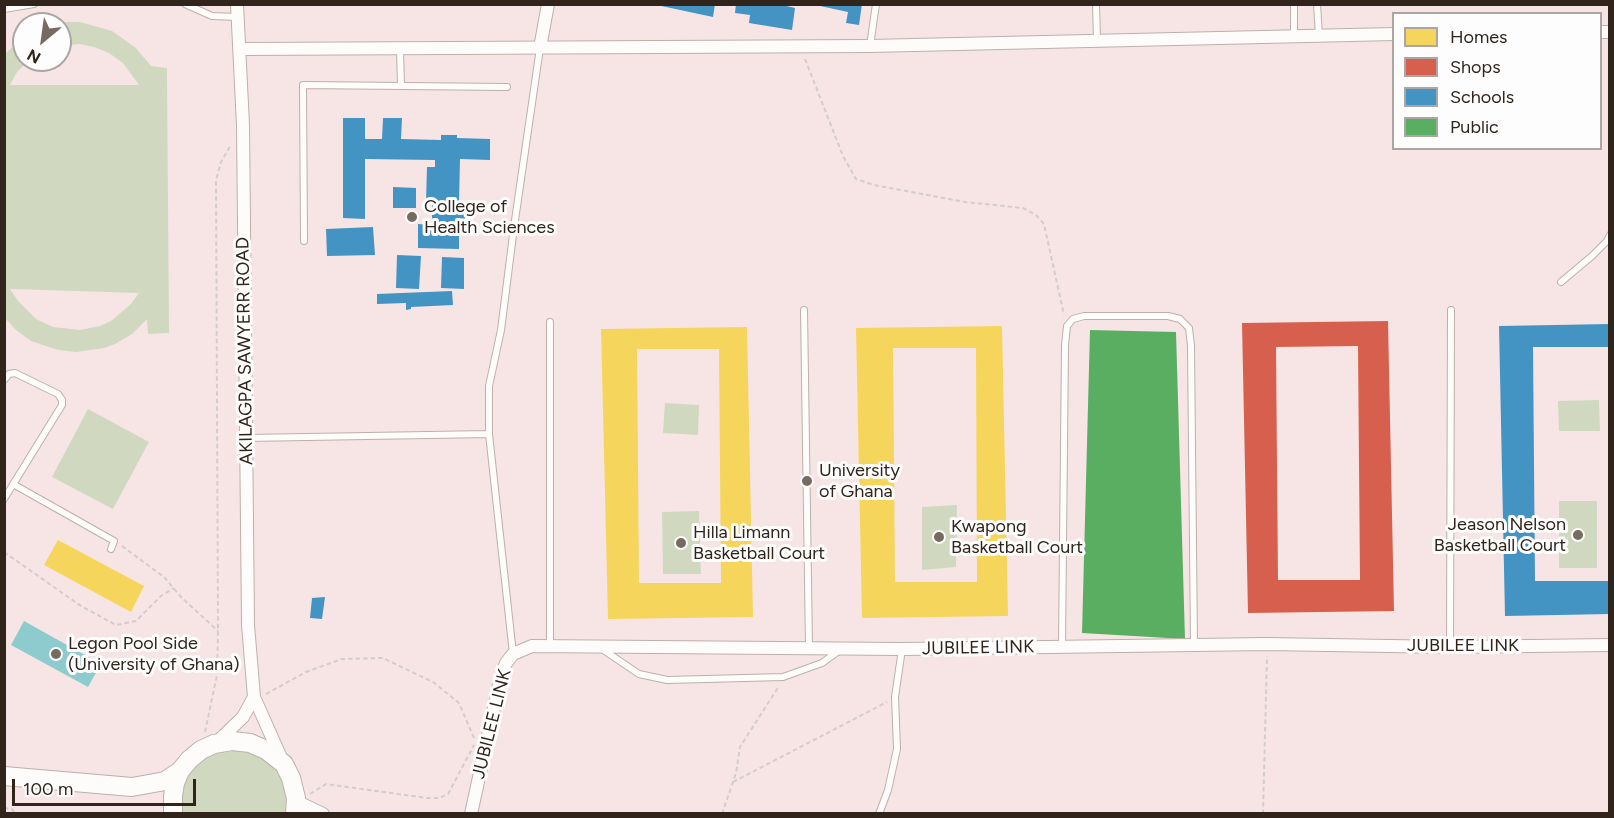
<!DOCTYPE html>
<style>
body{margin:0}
#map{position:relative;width:1614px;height:818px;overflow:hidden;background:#f7ede4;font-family:Figtree,sans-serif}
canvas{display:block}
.frame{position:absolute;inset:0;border:6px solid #30241b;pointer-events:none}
.legend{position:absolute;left:1392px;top:12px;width:210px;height:138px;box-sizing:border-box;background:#fdfdfd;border:2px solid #aba6a3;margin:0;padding:8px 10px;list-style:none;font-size:18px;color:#30241b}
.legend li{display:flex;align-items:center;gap:12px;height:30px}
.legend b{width:30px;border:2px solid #aba6a3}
.north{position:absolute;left:12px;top:12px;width:60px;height:60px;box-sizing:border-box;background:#fdfdfd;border:2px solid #aba6a3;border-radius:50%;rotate:209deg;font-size:16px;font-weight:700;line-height:24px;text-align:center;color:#30241b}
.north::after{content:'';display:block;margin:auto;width:21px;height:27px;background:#766a61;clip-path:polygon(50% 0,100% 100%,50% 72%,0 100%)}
.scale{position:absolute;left:12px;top:779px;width:184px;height:27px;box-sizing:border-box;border:3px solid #30241b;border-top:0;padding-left:8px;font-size:18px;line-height:21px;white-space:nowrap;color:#30241b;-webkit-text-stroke:4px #fdfdfd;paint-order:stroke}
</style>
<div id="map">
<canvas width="1614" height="818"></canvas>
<div class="frame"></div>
<ul class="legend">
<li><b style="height:16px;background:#f6d55c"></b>Homes</li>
<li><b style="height:16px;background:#d6604d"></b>Shops</li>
<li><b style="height:16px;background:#4393c3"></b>Schools</li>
<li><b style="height:16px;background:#5aae61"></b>Public</li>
</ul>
<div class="north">N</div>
<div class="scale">100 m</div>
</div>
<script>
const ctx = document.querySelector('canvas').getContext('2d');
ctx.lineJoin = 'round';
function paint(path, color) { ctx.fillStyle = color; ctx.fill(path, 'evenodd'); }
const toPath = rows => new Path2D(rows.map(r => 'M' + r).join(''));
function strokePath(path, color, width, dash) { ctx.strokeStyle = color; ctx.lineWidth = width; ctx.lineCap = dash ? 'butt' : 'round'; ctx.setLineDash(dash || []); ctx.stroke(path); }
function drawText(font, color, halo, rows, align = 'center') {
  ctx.font = font + ' Figtree,sans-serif'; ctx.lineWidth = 6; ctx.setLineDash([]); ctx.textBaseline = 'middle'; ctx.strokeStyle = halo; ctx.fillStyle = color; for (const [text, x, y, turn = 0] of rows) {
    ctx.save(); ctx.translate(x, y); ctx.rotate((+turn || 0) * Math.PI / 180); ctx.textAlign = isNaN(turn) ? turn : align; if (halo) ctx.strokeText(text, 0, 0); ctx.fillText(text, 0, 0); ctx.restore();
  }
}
paint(toPath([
 [5,5,1609,5,1609,813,5,814],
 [1394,14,1600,14,1600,148,1394,148],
 [24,24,60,24,60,60,24,60]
]), '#f7e5e6');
paint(toPath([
 [63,22,80,22,112,31,136,48,151,66,167,68,169,333,148,334,147,319,132,334,115,344,104,348,76,352,58,350,31,341,16,330,5,318,5,54,24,36,24,60,29,60,17,72,10,85,139,85,123,63,109,53,94,47,79,44,60,46,60,24,55,24],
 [10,289,139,293,131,304,111,321,100,326,80,330,53,327,36,319,18,301],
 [1599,400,1600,431,1559,431,1558,401],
 [665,403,699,405,698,435,663,433],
 [88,409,149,442,113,509,52,477],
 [1559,501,1597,501,1597,568,1559,568],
 [957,505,956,567,922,570,922,507],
 [699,511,701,574,663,574,662,512],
 [222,749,253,751,278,769,287,787,289,813,179,814,183,780,195,763]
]), '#d0d9c0');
paint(toPath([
 [24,621,101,664,88,687,11,645]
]), '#8dcbcf');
paint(toPath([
 [1002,326,1008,616,862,618,856,328],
 [893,348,976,348,977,582,895,582],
 [747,327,753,617,608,619,601,329],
 [637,349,719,349,721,583,639,583],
 [58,540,144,586,131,612,44,565]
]), '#f6d55c');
paint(toPath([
 [1388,321,1394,611,1248,613,1242,323],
 [1358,346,1360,580,1278,580,1276,347]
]), '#d6604d');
paint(toPath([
 [652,4,715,4,713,17],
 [736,4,778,4,795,8,792,30,749,23,750,15,735,13],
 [811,4,862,4,859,25,846,23,848,12],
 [343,118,365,118,365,139,382,139,383,118,402,118,401,139,441,140,441,135,457,135,457,138,490,139,490,160,460,159,459,204,465,204,465,224,459,224,459,249,418,248,418,224,432,225,432,202,426,202,427,167,435,167,435,160,365,159,365,219,343,218],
 [393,187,416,188,416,208,393,208],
 [373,227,375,255,327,256,326,229],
 [397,255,421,256,419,289,396,288],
 [442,257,464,258,464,289,441,288],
 [452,291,453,305,411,307,411,309,406,310,406,303,377,304,377,294],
 [1610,324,1610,347,1533,347,1535,581,1610,581,1610,614,1505,616,1499,326],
 [325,597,322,619,310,618,312,598]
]), '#4393c3');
paint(toPath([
 [1090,330,1176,332,1185,639,1082,633]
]), '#5aae61');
const lane = toPath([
 [185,4,212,16,238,17],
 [1096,4,1097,40],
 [1294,4,1294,37],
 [1317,4,1319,36],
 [4,9,34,4],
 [870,46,876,4],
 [400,49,401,86],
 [304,241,303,85,507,87],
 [1561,282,1592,256,1607,241,1610,235],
 [804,310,809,648],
 [4,380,9,374,15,373,58,394,62,400,62,405,4,499],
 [246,438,489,434],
 [13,484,114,541,111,549],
 [550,646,550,322],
 [1062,646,1065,345,1067,326,1073,319,1084,316,1168,316,1180,319,1189,328,1191,346,1194,645],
 [1450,647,1451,310],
 [602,649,639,674,667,680,783,677,822,663,840,650],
 [513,654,489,434,489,386,501,330,514,227,540,48],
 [879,814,888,790,897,749,895,697,902,649]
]);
const street = toPath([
 [237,4,243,125,248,625,254,697,282,760],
 [1600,32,1610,32],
 [540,48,548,4],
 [240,49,870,46,1394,34],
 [217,742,243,717,254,697],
 [296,798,302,804,323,814],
 [471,814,500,680,506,663,513,654,532,646,902,649,1267,644,1450,647,1610,645]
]);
const secondary = toPath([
 [4,776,132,787,165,781,180,771],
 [173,814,173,796,175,783,180,771,189,760,201,750,214,744,232,741,250,743,266,750,284,764,291,778,296,798,295,814]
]);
strokePath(lane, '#bbb1a9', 8);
strokePath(street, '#bbb1a9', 14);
strokePath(secondary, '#bbb1a9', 20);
strokePath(toPath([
 [805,59,843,156,856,179,874,185,965,202,1023,208,1036,215,1044,224,1064,315],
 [122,546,164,577,182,598,218,631],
 [4,552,81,606,116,625,136,621,161,596,174,588],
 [266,694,306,672,342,659,383,658,433,682,459,703,474,738],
 [205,732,217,675,218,632,216,180,221,162,231,145],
 [733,782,887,702],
 [310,794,326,784,427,798,439,798,448,794,474,745],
 [4,808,12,809,15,814],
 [722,814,736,773,740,747,779,686],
 [1263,814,1267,656]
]), '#d2cdca', 2, [4.5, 3]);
strokePath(lane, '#fefcfb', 6);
strokePath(street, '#fefcfb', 12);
strokePath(secondary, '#fefcfb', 18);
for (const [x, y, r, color] of [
 [412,217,6,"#766a61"],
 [807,481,6,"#766a61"],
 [1578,535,6,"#766a61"],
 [939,537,6,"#766a61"],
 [681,543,6,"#766a61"],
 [56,654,6,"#766a61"]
]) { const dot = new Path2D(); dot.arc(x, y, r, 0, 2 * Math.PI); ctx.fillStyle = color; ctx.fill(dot); strokePath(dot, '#fdfdfd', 2); }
drawText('18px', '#30241b', '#fdfdfd', [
 ["College of",424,207],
 ["Health Sciences",424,228],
 ["University",819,471],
 ["of Ghana",819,492],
 ["Jeason Nelson",1566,525,"right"],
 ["Basketball Court",1566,546,"right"],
 ["Kwapong",951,527],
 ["Basketball Court",951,548],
 ["Hilla Limann",693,533],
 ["Basketball Court",693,554],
 ["Legon Pool Side",68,644],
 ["(University of Ghana)",68,665]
], 'left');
drawText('18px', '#30241b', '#fdfdfd', [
 ["AKILAGPA SAWYERR ROAD",245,351,-91],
 ["JUBILEE LINK",1463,646],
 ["JUBILEE LINK",978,648,-1],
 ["JUBILEE LINK",492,724,-76]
]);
</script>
